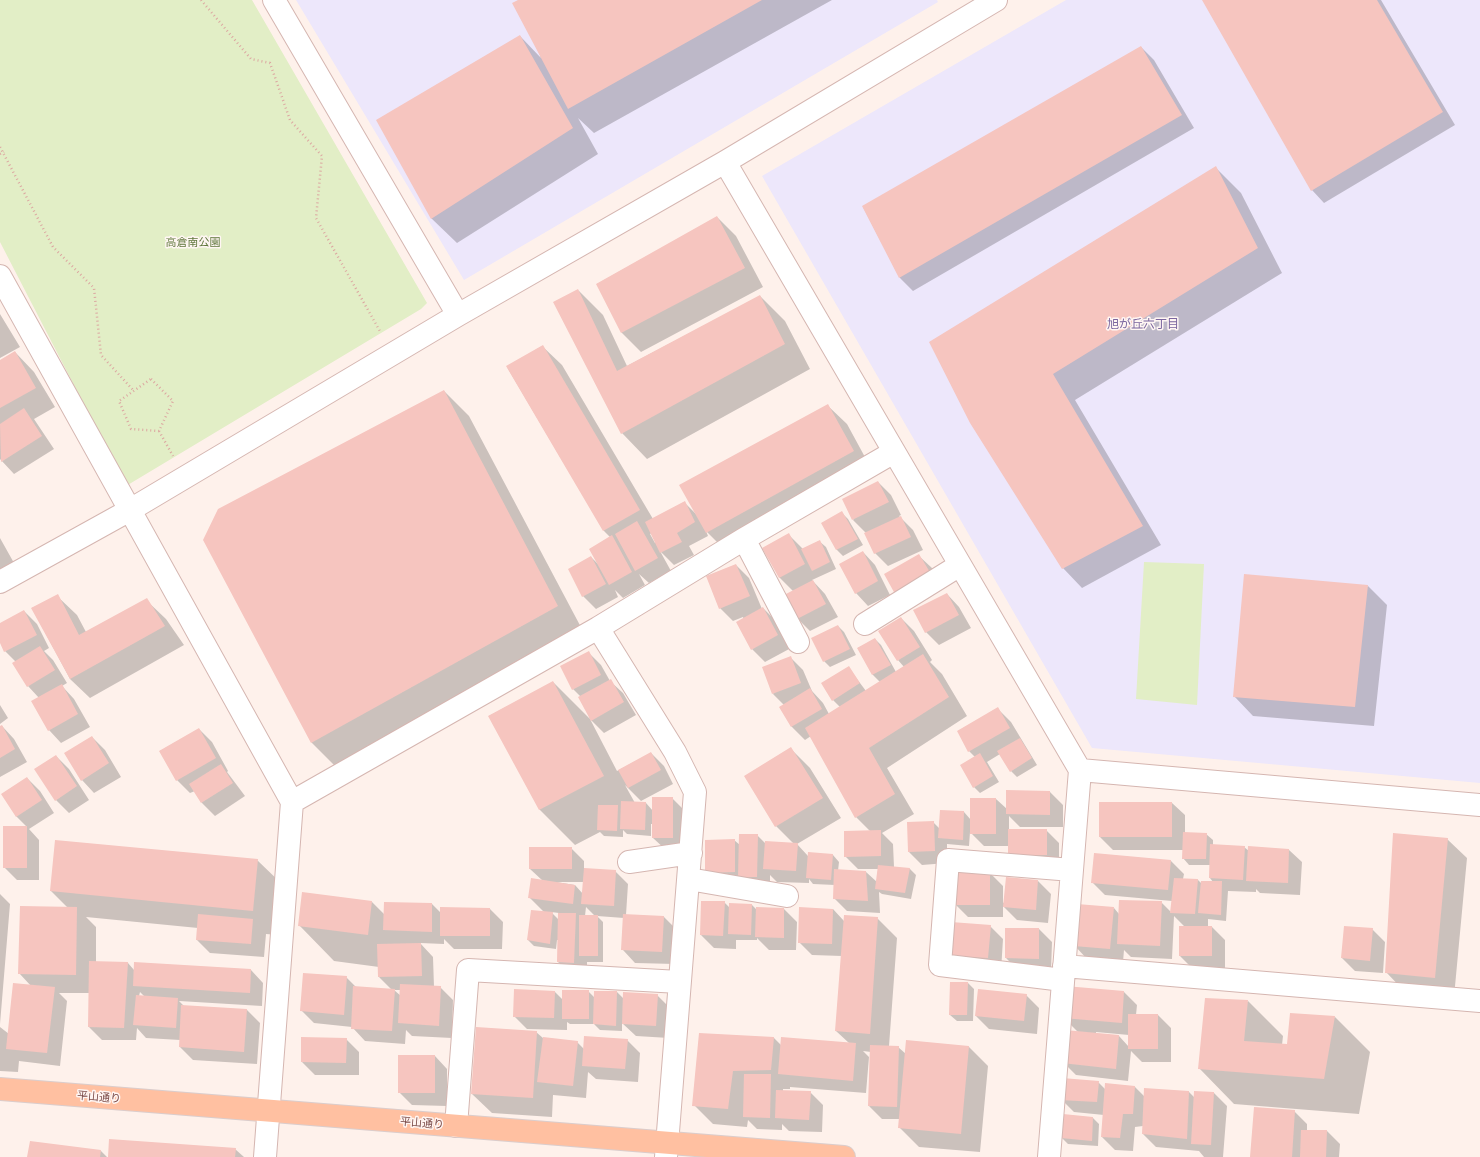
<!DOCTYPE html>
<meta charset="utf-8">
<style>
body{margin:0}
canvas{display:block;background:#fef1eb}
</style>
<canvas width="1480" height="1157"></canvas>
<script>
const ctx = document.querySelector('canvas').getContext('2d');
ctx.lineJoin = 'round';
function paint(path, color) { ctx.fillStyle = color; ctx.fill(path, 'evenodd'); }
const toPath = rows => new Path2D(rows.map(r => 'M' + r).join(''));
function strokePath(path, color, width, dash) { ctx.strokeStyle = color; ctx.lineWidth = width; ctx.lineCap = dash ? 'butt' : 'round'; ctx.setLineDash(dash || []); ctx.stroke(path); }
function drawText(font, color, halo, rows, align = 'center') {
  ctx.font = font + ' Barlow,"Noto Sans JP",sans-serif'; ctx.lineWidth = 3; ctx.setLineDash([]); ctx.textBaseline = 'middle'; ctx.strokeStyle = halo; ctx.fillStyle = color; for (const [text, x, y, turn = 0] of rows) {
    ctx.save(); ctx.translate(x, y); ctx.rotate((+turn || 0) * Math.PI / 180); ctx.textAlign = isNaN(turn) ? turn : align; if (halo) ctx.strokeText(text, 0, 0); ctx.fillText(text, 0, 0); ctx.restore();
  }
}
paint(toPath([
 [296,0,937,0,938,2,464,280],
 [1066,0,1480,0,1480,783,1092,748,762,176]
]), '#ede7fb');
paint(toPath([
 [0,0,252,0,427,303,421,309,126,486,0,242],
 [1144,562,1204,564,1197,705,1136,699]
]), '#e2eec6');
paint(toPath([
 [520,0,832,0,594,133,578,118,598,154,457,243,431,218,520,36,541,58],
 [1203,0,1381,0,1455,125,1324,203,1312,190],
 [1141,47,1154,60,1194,128,913,291,900,278,863,207],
 [1216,168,1241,193,1282,273,1075,400,1161,545,1082,588,1063,568,971,423],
 [717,217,736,236,763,287,641,352,622,333,597,284],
 [578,290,603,315,627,366,760,296,785,321,810,369,647,459,622,433],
 [0,314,20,347,0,358],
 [542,346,562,365,653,519,684,502,696,514,827,405,847,424,872,470,726,551,706,531,708,536,689,546,694,555,674,565,660,551,671,571,649,583,639,574,645,585,623,598,615,590,618,597,596,609,583,596,591,557,598,564,610,537,604,531,507,367],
 [652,533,657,543,655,543,650,534],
 [15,352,34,372,55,407,34,419,54,449,14,474,0,459,0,361],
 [444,391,469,416,583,631,337,768,312,743,204,540],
 [878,482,891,495,901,515,899,516,913,530,923,550,888,566,875,553,866,533,853,520],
 [842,513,848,519,863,545,843,556,837,550,822,523],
 [789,535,803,549,819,541,826,547,836,569,812,580,825,594,838,617,810,631,798,619,793,591,779,577],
 [0,538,14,563,0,570],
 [863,552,875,565,890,595,868,606,856,593],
 [919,556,932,568,943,587,909,607],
 [736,565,749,578,762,609,763,608,776,621,791,648,765,662,752,649,743,617,733,621,720,608],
 [1368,586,1387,605,1374,726,1253,716,1234,696],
 [947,594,959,607,971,628,939,645,926,632],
 [57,596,77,615,86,632,146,600,166,619,184,645,90,698,70,679,32,608],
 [24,611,37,624,49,648,44,651,53,660,67,683,62,686,74,699,90,727,61,743,49,730,39,698,28,686,16,662,5,651,0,641,0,624],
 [901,618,914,631,932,660,930,662,942,674,967,716,887,768,914,814,882,833,893,844,894,867,910,869,916,875,911,899,882,894,879,892,880,913,847,911,834,898,835,885,813,884,809,879,809,883,777,882,770,875,770,890,706,872,734,840,740,845,757,835,766,844,794,844,776,826,791,749,810,768,841,818,797,844,808,856,809,853,833,855,839,862,838,871,866,872,877,882,879,869,858,869,845,856,871,832,856,817,811,736,805,740,792,727,780,707,784,705,773,694,790,657,803,670,812,691,823,703,829,714,840,707,833,700,848,667,866,691,880,682,873,675,858,648,875,639,881,645,896,672,904,667,898,660],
 [838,626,844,632,856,655,830,667,824,661],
 [588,652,601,665,610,681,623,693,636,715,604,733,590,719,581,697,573,689],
 [553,682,590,719,617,771,651,753,664,766,673,784,641,801,625,785,635,803,646,803,653,811,672,798,685,811,685,850,666,850,653,838,653,824,651,824,651,836,627,834,623,830,623,837,604,836,600,832,575,845,540,810,489,716],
 [0,705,8,718,0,724],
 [998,709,1011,722,1037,765,1017,777,1011,771,1000,754,987,762,999,782,980,793,974,787,975,757,969,751],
 [2,726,14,739,27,762,0,777,0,727],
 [199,729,212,742,228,771,227,772,245,796,215,816,202,803,195,791,190,793,177,780,160,751],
 [92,737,105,750,121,777,94,793,82,780],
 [56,756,69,769,89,800,69,813,56,800],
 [27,778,40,791,54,813,29,829,39,840,39,880,17,880,4,867,4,827,27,827,16,816],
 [1050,792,1063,805,1063,827,1020,827,1009,816,1009,830,1046,830,1059,843,1059,868,1022,868,1009,846,984,846,970,832,969,846,947,844,947,863,922,865,909,852,933,822,939,828,941,811,964,812,971,820,996,799,1007,809],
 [1100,803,1172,803,1185,815,1185,833,1206,834,1213,840,1213,845,1244,847,1249,851,1289,850,1302,862,1300,895,1260,893,1256,889,1256,892,1228,891,1226,921,1208,919,1208,927,1212,927,1225,940,1225,969,1193,969,1180,956,1180,927,1185,927,1174,916,1172,959,1131,957,1124,950,1123,962,1087,959,1075,946,1114,908,1119,914,1161,902,1171,912,1172,901,1105,895,1092,882,1171,861,1184,874,1183,879,1198,880,1202,884,1213,882,1210,878,1210,865,1189,865,1183,858,1183,850,1113,850,1100,837],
 [1447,839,1467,858,1454,997,1405,992,1386,972],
 [571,848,584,861,584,869,615,871,628,884,626,915,664,917,677,930,675,964,635,963,623,950,624,918,597,916,603,922,603,962,587,962,587,976,571,975,558,962,558,940,557,940,556,949,534,946,528,940,544,912,529,897,543,881,530,869],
 [556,882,584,882,583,894,575,885],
 [586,907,595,916,585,916],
 [551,912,559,913,559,920],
 [257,860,283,885,278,935,266,934,264,957,210,953,197,940,198,928,86,917,96,927,96,962,128,963,134,970,251,970,263,983,262,1006,179,1001,184,1006,247,1010,260,1023,257,1064,193,1060,180,1047,180,1040,146,1038,137,1028,136,1040,102,1040,89,1027,89,993,59,993,67,1001,60,1066,19,1061,18,1072,0,1071,0,1027,9,1034,31,986,19,973,68,908,51,891],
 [140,992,144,996,139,996],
 [990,873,1003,886,1003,903,1038,881,1051,894,1048,923,1017,920,1003,906,1003,917,968,917,955,904],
 [0,894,10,904,0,1024],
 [372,902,384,914,432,904,441,913,490,909,503,922,502,949,454,949,444,939,444,944,420,943,433,957,434,987,440,987,453,1000,452,1038,412,1036,406,1030,405,1044,365,1041,352,1027,314,1023,301,1010,346,977,356,987,392,990,379,977,379,967,334,961,299,925],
 [394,990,401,990,401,996],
 [724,902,730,908,752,905,757,910,757,908,784,909,797,922,796,950,769,950,757,938,757,940,736,940,736,949,714,948,701,935],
 [833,909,844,921,877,918,897,938,889,1046,898,1047,906,1054,969,1047,988,1066,980,1152,919,1147,899,1127,900,1119,882,1119,869,1106,871,1052,863,1051,869,1057,866,1093,790,1087,790,1089,783,1089,783,1091,810,1092,823,1105,822,1132,789,1131,782,1124,782,1130,757,1129,748,1120,747,1127,713,1124,694,1105,700,1034,774,1038,781,1045,849,1043,836,1031,842,956,812,955,799,942],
 [990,926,1003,939,1001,971,950,955],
 [1039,929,1052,942,1051,971,1019,971,1006,958],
 [1372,929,1385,942,1383,973,1355,971,1342,958],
 [968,983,974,989,973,1021,957,1021,950,1015],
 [588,991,595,998,617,992,624,999,657,995,670,1008,669,1038,636,1036,622,1023,622,1031,600,1030,594,1024,570,1024,567,1022,567,1030,527,1029,514,1016,555,992,563,1000],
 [1124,992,1137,1005,1136,1015,1158,1015,1171,1028,1171,1062,1142,1062,1131,1051,1128,1081,1076,1075,1063,1062,1078,1032,1064,1018],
 [1096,1032,1129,1035,1129,1047,1119,1036,1096,1034],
 [1026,995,1039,1008,1037,1034,989,1029,976,1016],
 [1248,1001,1283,1036,1282,1045,1288,1045,1335,1017,1370,1052,1359,1114,1234,1104,1199,1068],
 [536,1032,543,1038,577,1042,584,1049,627,1040,640,1053,638,1082,596,1079,588,1072,586,1098,553,1095,552,1117,492,1113,472,1094],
 [346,1039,359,1052,359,1075,315,1075,302,1062],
 [435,1056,447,1069,447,1106,412,1105,399,1092],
 [1098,1082,1106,1090,1106,1084,1135,1087,1144,1096,1145,1089,1189,1092,1195,1098,1214,1093,1227,1106,1223,1157,1204,1157,1199,1151,1156,1147,1143,1134,1143,1126,1135,1127,1133,1151,1115,1150,1102,1137,1104,1115,1074,1112,1061,1099],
 [1294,1111,1307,1124,1307,1131,1327,1131,1340,1144,1339,1157,1251,1157],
 [1064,1116,1093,1118,1099,1124,1098,1146,1068,1144,1062,1138],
 [31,1142,101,1151,107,1157,28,1157],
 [235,1149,244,1157,109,1157]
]), '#0003');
paint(toPath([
 [518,0,762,0,568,109,512,3],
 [1202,0,1377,0,1443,112,1311,191],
 [520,35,573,128,431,219,376,120],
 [1141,46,1182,115,899,278,862,206],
 [1216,166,1258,248,1053,374,1143,526,1062,569,970,423,929,342],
 [717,216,745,268,621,333,596,284],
 [578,289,617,371,760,295,785,344,621,434,553,302],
 [543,345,640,510,603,531,506,366],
 [15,351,36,388,0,408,0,360],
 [444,390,558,606,311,743,203,540,218,509],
 [828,404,854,451,706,533,679,485],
 [24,408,42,436,1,462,0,424],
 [878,481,889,502,852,520,842,499],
 [685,501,695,522,677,533,682,542,660,553,645,522],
 [842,511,858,539,836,550,821,523],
 [901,516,911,537,874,554,864,533],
 [637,521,658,558,635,571,615,534],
 [789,533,805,564,779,578,762,548],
 [612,535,632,572,609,585,589,549],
 [820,540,830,562,812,571,801,549],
 [863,551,878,581,855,594,839,564],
 [919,554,931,574,895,594,884,574],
 [591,556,606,584,582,597,568,569],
 [736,564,750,596,719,609,706,576],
 [1244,574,1368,585,1355,707,1233,697],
 [813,580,826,604,797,619,784,595],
 [947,593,959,615,925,633,913,610],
 [58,594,79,635,147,598,165,626,70,679,31,608],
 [763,607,778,635,751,650,736,622],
 [24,610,37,635,4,652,0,643,0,623],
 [901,617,920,647,897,661,878,631],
 [838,625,850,649,823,662,811,638],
 [875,638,891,665,872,675,857,648],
 [40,646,55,670,27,687,12,663],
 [589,651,601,675,572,690,560,666],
 [923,654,949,697,869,748,895,794,855,818,805,728],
 [791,656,801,683,772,694,762,667],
 [849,666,860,683,832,701,821,683],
 [611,679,624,702,591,721,578,697],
 [553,681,604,776,539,810,488,716],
 [62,684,78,714,48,731,31,701],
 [810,688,822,709,791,727,779,707],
 [998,707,1010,728,968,752,957,731],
 [2,725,15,749,0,758,0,726],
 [199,728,216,758,176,781,159,751],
 [92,736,109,763,81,781,64,753],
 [1020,738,1032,758,1010,772,997,751],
 [791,747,823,798,775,827,744,776],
 [651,752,661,770,628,788,618,770],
 [980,753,993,776,973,788,960,765],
 [56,755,77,786,55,801,34,769],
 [221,764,233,783,201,803,189,784],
 [27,777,42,800,16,817,1,794],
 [1006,790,1050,791,1050,815,1006,814],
 [652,797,673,797,673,838,652,838],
 [970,798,996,798,996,834,970,834],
 [621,801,646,802,645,830,620,829],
 [1099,802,1172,802,1172,837,1099,837],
 [598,805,618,805,617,831,597,830],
 [940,810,964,811,963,840,938,838],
 [934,821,935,851,908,852,907,822],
 [3,826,27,826,27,868,3,868],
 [1008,829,1047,829,1047,855,1008,855],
 [881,830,881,856,844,857,844,831],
 [1183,832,1207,833,1206,859,1182,859],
 [1393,833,1448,838,1435,978,1385,973],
 [739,834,758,834,757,877,738,877],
 [735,839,735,872,705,873,705,840],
 [55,840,258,859,253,911,50,891],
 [765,841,798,843,796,871,763,869],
 [1210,844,1245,846,1243,880,1209,878],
 [1248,846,1289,849,1288,883,1246,881],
 [529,847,572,847,572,869,529,869],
 [808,852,833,854,831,880,806,878],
 [1094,853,1171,860,1168,890,1091,883],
 [878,865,910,868,905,893,875,889],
 [584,868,616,870,614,906,581,904],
 [834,869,866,871,868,901,833,899],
 [954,872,990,872,990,905,954,905],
 [1006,877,1038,880,1036,910,1003,907],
 [531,878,575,885,573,904,528,898],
 [1174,878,1198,879,1195,914,1170,913],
 [1201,881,1222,881,1221,915,1198,913],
 [302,892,372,901,368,935,298,926],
 [1119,900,1162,901,1160,946,1117,944],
 [701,901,725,901,723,936,700,935],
 [384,902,432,903,432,932,383,930],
 [729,903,752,904,751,935,728,934],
 [1077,904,1114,907,1110,949,1074,946],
 [20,906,77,907,76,975,18,974],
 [440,907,490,908,490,936,440,936],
 [756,907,784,908,784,938,755,937],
 [799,907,833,909,832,944,798,943],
 [531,910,553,912,550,944,527,940],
 [558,913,576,913,574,963,557,962],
 [198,914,253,919,251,944,196,940],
 [623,914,664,916,662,952,621,950],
 [579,915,598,915,598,956,579,956],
 [844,915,878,917,870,1034,835,1031],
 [951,922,991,925,988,958,949,956],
 [1179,926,1212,926,1212,956,1179,956],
 [1344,926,1373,928,1370,961,1341,958],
 [1005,928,1039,928,1039,959,1005,958],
 [421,943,422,976,378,977,377,944],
 [89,961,128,962,124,1028,88,1027],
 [134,962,251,969,250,993,133,986],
 [303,973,347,976,344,1015,300,1011],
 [950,982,968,982,967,1015,949,1015],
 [13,983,55,987,47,1053,6,1049],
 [400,984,441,986,439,1026,398,1023],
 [353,986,395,989,392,1031,351,1029],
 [1065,986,1124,991,1122,1023,1063,1018],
 [514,989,555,991,554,1018,513,1017],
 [978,989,1027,994,1024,1021,975,1016],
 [562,990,589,990,589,1019,562,1019],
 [594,991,617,991,616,1026,593,1024],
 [623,992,658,994,656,1026,622,1024],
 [136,995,178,998,176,1028,133,1025],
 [1205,998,1248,1000,1244,1041,1287,1044,1290,1013,1335,1016,1324,1079,1198,1069],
 [181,1005,247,1009,244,1052,179,1047],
 [1128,1014,1158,1014,1158,1049,1128,1049],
 [476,1027,537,1031,533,1098,471,1094],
 [1065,1030,1119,1035,1116,1069,1062,1063],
 [699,1033,774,1037,771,1070,733,1071,728,1109,692,1106],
 [584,1036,628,1039,625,1069,582,1066],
 [301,1037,347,1038,346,1063,301,1062],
 [543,1037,578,1041,573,1086,537,1082],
 [781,1037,856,1043,853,1081,778,1074],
 [906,1040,969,1046,961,1134,898,1128],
 [870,1045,899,1046,897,1107,868,1106],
 [398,1055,435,1055,435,1093,398,1093],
 [744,1074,771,1074,770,1118,743,1117],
 [1062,1078,1099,1081,1097,1102,1060,1100],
 [1105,1083,1135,1086,1133,1114,1123,1114,1120,1138,1101,1137],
 [1144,1088,1189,1091,1187,1139,1142,1134],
 [776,1090,811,1091,809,1120,775,1118],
 [1194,1091,1214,1092,1211,1145,1191,1144],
 [1254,1107,1295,1110,1292,1157,1250,1157],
 [1063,1114,1093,1117,1092,1141,1061,1138],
 [1301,1130,1327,1130,1326,1157,1300,1157],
 [109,1139,236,1148,235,1157,108,1157],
 [30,1141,101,1150,100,1157,27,1157]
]), '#f6c5bf');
const minor = toPath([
 [274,0,458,315],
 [725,162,1080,770,1049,1157],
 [0,276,292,802,265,1157],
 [744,539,798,642],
 [0,582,130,510,458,315,725,162,996,0],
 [865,624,960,565],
 [598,628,675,752,695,792,666,1157],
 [1080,770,1480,805],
 [292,802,598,628,744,539,894,452],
 [629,862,691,853],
 [689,879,787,896],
 [1064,966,1480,1001],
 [1063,980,940,965,948,860,1072,870],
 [456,1126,468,970,679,982]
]);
const major = toPath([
 [0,1089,844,1157]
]);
strokePath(minor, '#d5b6b1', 24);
strokePath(major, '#dbcdcc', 24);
strokePath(toPath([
 [201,0,251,59,270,63,290,120,322,156,316,218,381,333],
 [0,147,53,247,94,288,101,355,134,391],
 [0,154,4,152],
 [151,379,173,401,159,431,131,429,119,401,151,379],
 [159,431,173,456]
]), '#dca7a1', 2.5, [1, 3]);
strokePath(minor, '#fff', 22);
strokePath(major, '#ffc0a1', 22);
drawText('11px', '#5f773b', '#fff6f3', [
 ["高倉南公園",193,242]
]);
drawText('11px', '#7d4d4a', '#fff6f3', [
 ["平山通り",99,1097,5],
 ["平山通り",422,1123,5]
]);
drawText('12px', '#7b669f', '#fff6f3', [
 ["旭が丘六丁目",1143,324]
]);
</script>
